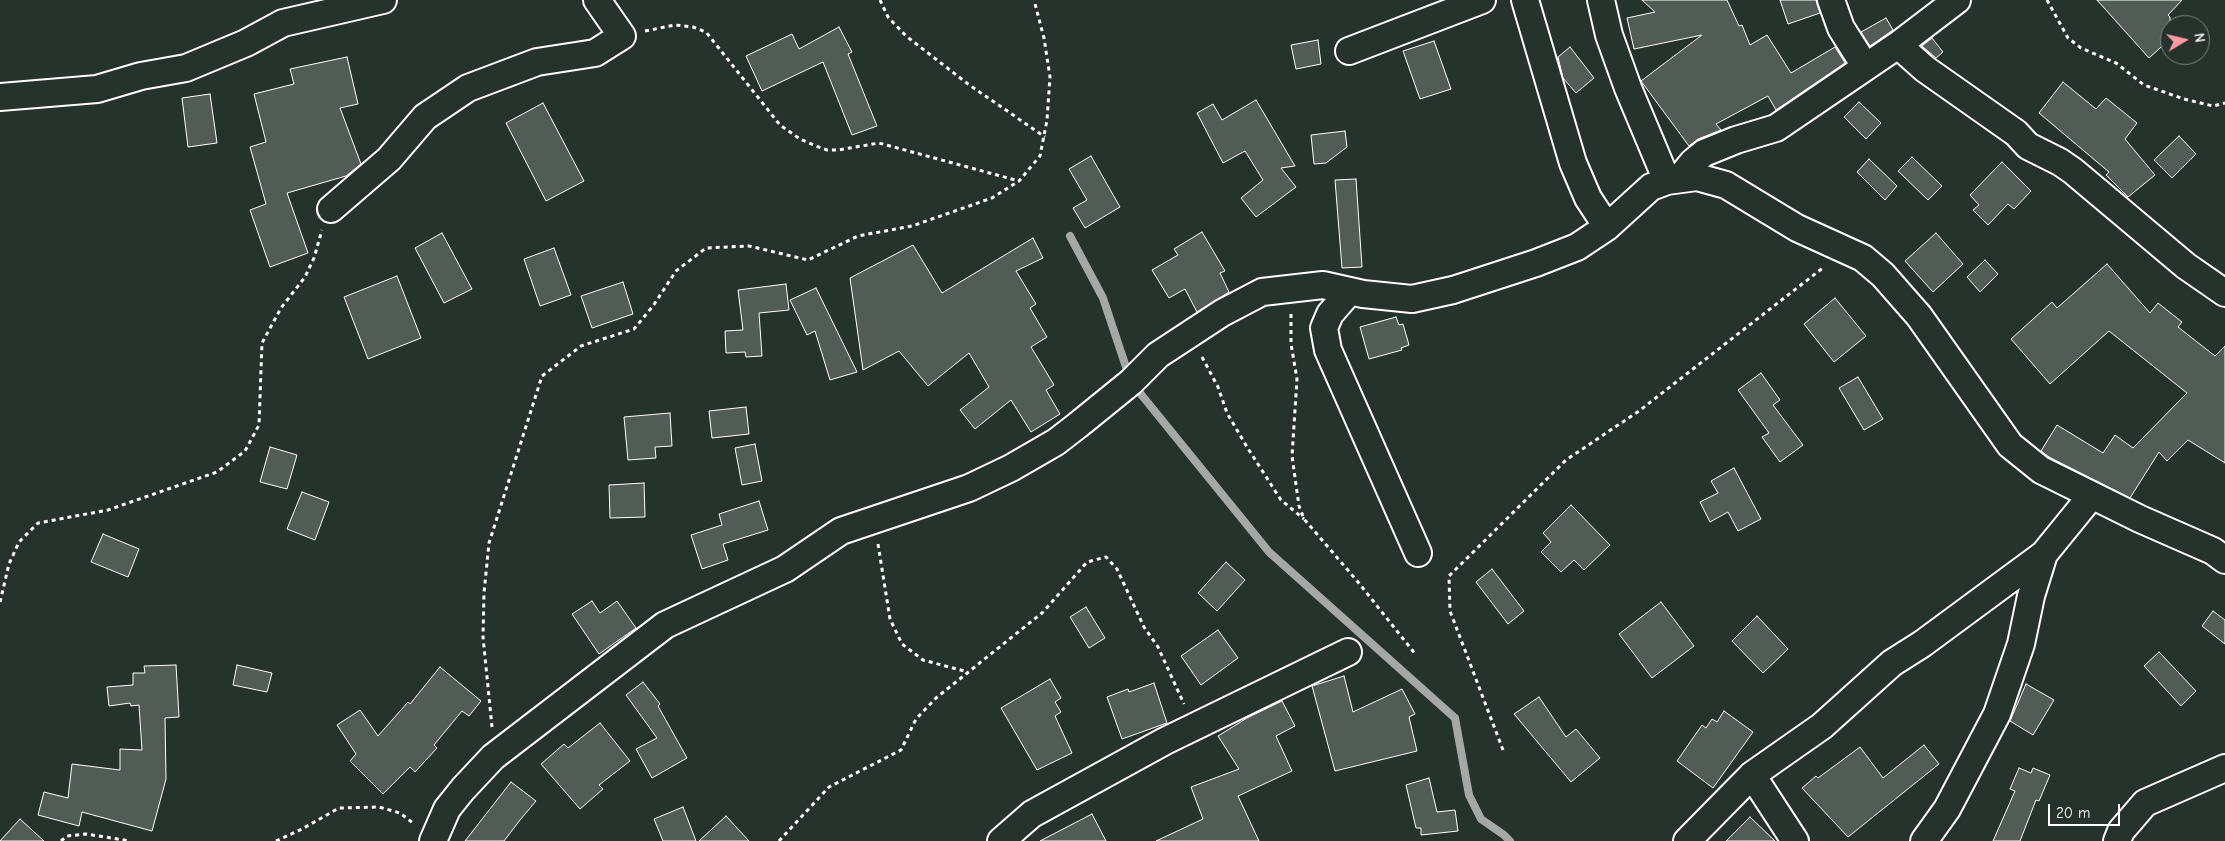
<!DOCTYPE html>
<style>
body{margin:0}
#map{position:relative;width:2225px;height:841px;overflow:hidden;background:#26332d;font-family:"Comic Neue",sans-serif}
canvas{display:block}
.north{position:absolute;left:2160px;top:15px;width:50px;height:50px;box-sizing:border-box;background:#26332d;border:1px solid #7d8581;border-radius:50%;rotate:81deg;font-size:14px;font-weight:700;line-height:20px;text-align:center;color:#fff}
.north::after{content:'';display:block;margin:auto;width:18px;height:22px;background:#ff9aa2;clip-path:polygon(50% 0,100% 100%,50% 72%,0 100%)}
.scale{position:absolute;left:2048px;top:804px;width:72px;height:22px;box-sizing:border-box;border:2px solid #fff;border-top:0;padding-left:6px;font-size:15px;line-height:18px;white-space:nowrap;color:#fff;-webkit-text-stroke:4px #26332d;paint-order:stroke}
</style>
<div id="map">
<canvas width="2225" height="841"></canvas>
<div class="north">N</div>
<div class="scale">20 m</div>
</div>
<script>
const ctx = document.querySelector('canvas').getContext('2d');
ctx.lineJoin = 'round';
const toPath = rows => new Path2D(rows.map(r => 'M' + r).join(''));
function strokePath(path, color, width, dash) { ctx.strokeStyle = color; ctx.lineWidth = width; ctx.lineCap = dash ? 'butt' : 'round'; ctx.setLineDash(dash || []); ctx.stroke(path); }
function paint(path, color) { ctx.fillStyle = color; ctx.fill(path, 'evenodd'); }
strokePath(toPath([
 [1070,236,1103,298,1131,382,1269,552,1455,718,1469,795,1481,819,1504,835,1510,841]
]), '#a4a9a7', 8);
const building = toPath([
 [1642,0,1727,0,1739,26,1742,25,1750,45,1767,35,1791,73,1835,47,1845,63,1776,110,1768,96,1716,124,1721,130,1698,139,1689,146,1641,81,1702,35,1634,49,1627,18,1655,12,1642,0],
 [1780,0,1816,0,1820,13,1788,24,1780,0],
 [2097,0,2182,0,2168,15,2170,17,2170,39,2149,58,2097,0],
 [1886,18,1893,30,1870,46,1861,32,1886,18],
 [839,27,852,52,848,54,877,126,852,135,823,62,762,91,746,56,792,34,799,49,839,27],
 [1932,38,1943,52,1936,58,1922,46,1932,38],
 [1318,40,1321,64,1296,69,1291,45,1318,40],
 [1434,41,1451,89,1420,99,1403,51,1434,41],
 [1570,47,1594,78,1576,93,1563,78,1558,57,1570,47],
 [347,57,358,104,340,108,361,164,346,176,287,193,308,253,270,267,250,210,266,204,250,147,266,142,254,94,294,84,290,69,347,57],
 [2063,82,2096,109,2106,98,2137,123,2125,139,2155,175,2128,197,2106,175,2109,172,2039,113,2063,82],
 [210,94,217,143,188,147,182,98,210,94],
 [1256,100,1295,166,1281,168,1296,187,1256,217,1241,198,1263,180,1245,151,1223,163,1197,113,1213,104,1222,120,1256,100],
 [1859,102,1881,123,1866,139,1844,117,1859,102],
 [543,103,584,181,546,201,506,123,543,103],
 [1345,131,1347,147,1326,163,1314,164,1311,135,1345,131],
 [2179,136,2196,154,2172,178,2154,160,2179,136],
 [1091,156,1120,207,1085,228,1073,208,1087,200,1069,169,1091,156],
 [1912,157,1942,186,1928,200,1898,171,1912,157],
 [1869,159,1897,186,1885,200,1857,172,1869,159],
 [2002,162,2031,191,2014,209,2008,204,1988,225,1973,210,1979,205,1970,195,2002,162],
 [1356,179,1362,267,1342,268,1335,180,1356,179],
 [1202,232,1225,271,1220,273,1229,292,1197,312,1185,289,1169,298,1152,270,1178,255,1174,249,1202,232],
 [442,233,472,289,444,303,415,248,442,233],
 [1936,233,1963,264,1933,292,1905,261,1936,233],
 [1033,238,1043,258,1016,271,1036,304,1030,308,1047,337,1031,347,1054,385,1046,390,1060,414,1031,432,1011,400,975,429,960,410,989,387,969,353,928,386,899,351,863,370,850,278,913,245,942,293,1033,238],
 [554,248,571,295,540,306,524,259,554,248],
 [1985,260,1998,274,1980,292,1967,277,1985,260],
 [2107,264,2150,313,2158,303,2182,322,2178,327,2215,356,2225,346,2225,463,2188,440,2167,461,2159,452,2130,498,2049,457,2041,451,2057,425,2103,453,2115,435,2133,448,2187,393,2109,331,2050,384,2011,339,2052,302,2057,308,2107,264],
 [397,276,421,338,368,359,344,297,397,276],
 [623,282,633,314,592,328,581,296,623,282],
 [786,284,789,310,759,313,762,356,746,357,745,352,726,353,725,331,743,330,738,290,786,284],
 [816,288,857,372,830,380,815,331,807,335,790,300,816,288],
 [1835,298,1866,336,1834,362,1804,324,1835,298],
 [1396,317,1399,325,1403,324,1409,345,1401,348,1402,350,1369,359,1360,327,1396,317],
 [1761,373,1780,400,1773,405,1803,445,1780,462,1762,437,1769,433,1738,390,1761,373],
 [1858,377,1883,419,1864,430,1839,388,1858,377],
 [746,407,749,434,712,438,709,411,746,407],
 [670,413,672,446,655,447,656,458,628,460,624,417,670,413],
 [755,444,762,481,742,485,735,448,755,444],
 [270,447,297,455,287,489,260,482,270,447],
 [1734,468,1761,519,1738,531,1728,512,1710,522,1700,502,1718,493,1711,481,1734,468],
 [644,483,645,517,610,518,609,485,644,483],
 [302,492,329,502,315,540,287,529,302,492],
 [759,501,768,530,723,544,728,560,702,569,691,535,722,525,719,514,759,501],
 [1571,505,1610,545,1584,570,1574,560,1561,572,1541,552,1551,542,1543,533,1571,505],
 [103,534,139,549,128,577,91,562,103,534],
 [1226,562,1245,580,1217,611,1198,593,1226,562],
 [1492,569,1524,611,1508,624,1476,582,1492,569],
 [592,601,600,613,617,601,636,628,599,654,572,614,592,601],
 [1661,602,1694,646,1652,678,1619,634,1661,602],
 [1086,607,1105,638,1089,648,1070,617,1086,607],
 [2213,611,2225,620,2225,644,2202,626,2213,611],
 [1757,616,1788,649,1763,673,1732,641,1757,616],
 [1218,630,1238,658,1201,685,1181,656,1218,630],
 [2159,652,2196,691,2181,706,2144,666,2159,652],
 [176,665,179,717,165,718,166,779,152,831,82,812,79,826,38,815,44,792,68,798,72,764,120,770,120,749,142,750,139,705,131,706,130,703,109,706,107,687,133,685,133,673,145,673,144,666,176,665],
 [237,665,272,673,267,692,233,685,237,665],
 [440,667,481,701,469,716,462,711,434,745,437,748,415,772,410,767,383,794,350,761,356,754,337,725,360,710,378,736,408,702,410,704,440,667],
 [1344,676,1353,712,1402,689,1415,714,1409,717,1417,751,1335,771,1312,686,1344,676],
 [1050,679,1061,698,1055,702,1061,712,1055,716,1072,753,1037,770,1001,708,1050,679],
 [643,682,660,704,658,706,687,758,652,778,636,749,657,738,626,695,643,682],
 [1154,683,1167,723,1122,739,1107,697,1128,689,1129,692,1154,683],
 [2026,684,2054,700,2033,735,2010,721,2026,684],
 [1539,697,1566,737,1576,729,1600,758,1571,782,1514,714,1539,697],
 [1282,701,1295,726,1276,736,1292,771,1238,796,1259,841,1156,841,1203,819,1191,787,1239,769,1218,736,1247,718,1282,701],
 [1724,711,1753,732,1713,788,1677,761,1702,725,1706,728,1712,719,1717,722,1724,711],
 [600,723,630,761,599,785,603,789,580,809,541,764,564,744,568,748,600,723],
 [1924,745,1939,764,1848,837,1802,788,1816,776,1818,778,1860,747,1883,778,1924,745],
 [2019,768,2031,773,2033,768,2050,775,2039,801,2036,800,2020,841,1993,841,2015,791,2010,789,2019,768],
 [1429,778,1437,812,1455,810,1458,831,1421,835,1421,828,1416,828,1406,785,1429,778],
 [511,782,536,801,520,820,504,841,465,841,511,782],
 [683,807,696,841,663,841,654,819,683,807],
 [1092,814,1106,841,1040,841,1092,814],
 [726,816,749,841,699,841,726,816],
 [1750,817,1775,841,1726,841,1750,817],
 [20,819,44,841,0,841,20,819]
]);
paint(building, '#515c57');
strokePath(building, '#fff', 1);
const minor = toPath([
 [1525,0,1573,163,1588,198,1607,227],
 [1601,0,1609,35,1628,88,1667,181],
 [1831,0,1841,28,1865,66],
 [1898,45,1925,69,2016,133,2028,146,2060,162,2073,171,2186,266,2225,293],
 [1349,51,1482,0],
 [0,97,97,89,141,76,186,68,246,43,283,23,383,0],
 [1679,179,1693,162,1704,153,1736,140,1776,128,1898,45,1957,0],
 [331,209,389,159,425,117,468,88,537,62,595,53,622,36,597,0],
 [1350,291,1330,314,1324,328,1328,350,1418,553],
 [1752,775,1795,841],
 [433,841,447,809,463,789,493,757,665,625,785,569,841,531,969,488,1011,468,1056,442,1078,425,1131,382,1158,355,1222,313,1262,292,1323,285,1363,294,1412,299,1453,290,1536,263,1577,247,1607,227,1651,187,1667,181,1697,177,1726,185,1797,228,1863,258,1883,275,1919,316,2010,445,2041,470,2140,519,2213,551,2225,560],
 [1001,841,1032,814,1165,741,1348,652],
 [1687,841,1752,775,1822,726,1892,663,1922,644,2044,554,2092,495],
 [1924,841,1947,809,1997,714,2021,644,2031,596,2044,554],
 [2117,841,2121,831,2145,803,2225,768]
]);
strokePath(minor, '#fff', 30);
strokePath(toPath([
 [880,0,888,17,906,36,968,84,1045,137],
 [2047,0,2068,38,2081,48,2116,63,2144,85,2184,99,2213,106,2225,103],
 [645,31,675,25,693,27,706,32,780,125,800,139,816,146,827,150,838,150,879,143,1019,181],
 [1291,314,1291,344,1297,379,1292,456,1299,506,1304,519,1358,582,1416,655],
 [1202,357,1218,387,1227,413,1247,447,1281,500,1304,519],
 [878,544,890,619,902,644,923,660,968,672],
 [0,602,9,564,19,542,38,523,108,510,217,472,245,451,259,425,262,343,281,308,305,277,314,258,322,230],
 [492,727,483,637,484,593,489,543,542,376,581,346,634,329,653,306,676,271,706,248,749,246,808,260,858,236,912,226,992,198,1019,181,1040,156,1047,120,1050,77,1044,38,1034,0],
 [1503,750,1450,611,1449,576,1566,460,1639,411,1824,267],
 [61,841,67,836,86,834,130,841],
 [276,841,302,829,339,808,379,807,400,813,413,823],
 [779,841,829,787,901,750,916,719,936,698,1042,613,1087,562,1106,557,1117,569,1144,627,1158,647,1184,704]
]), '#fff', 3, [4, 4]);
strokePath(minor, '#26332d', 26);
</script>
